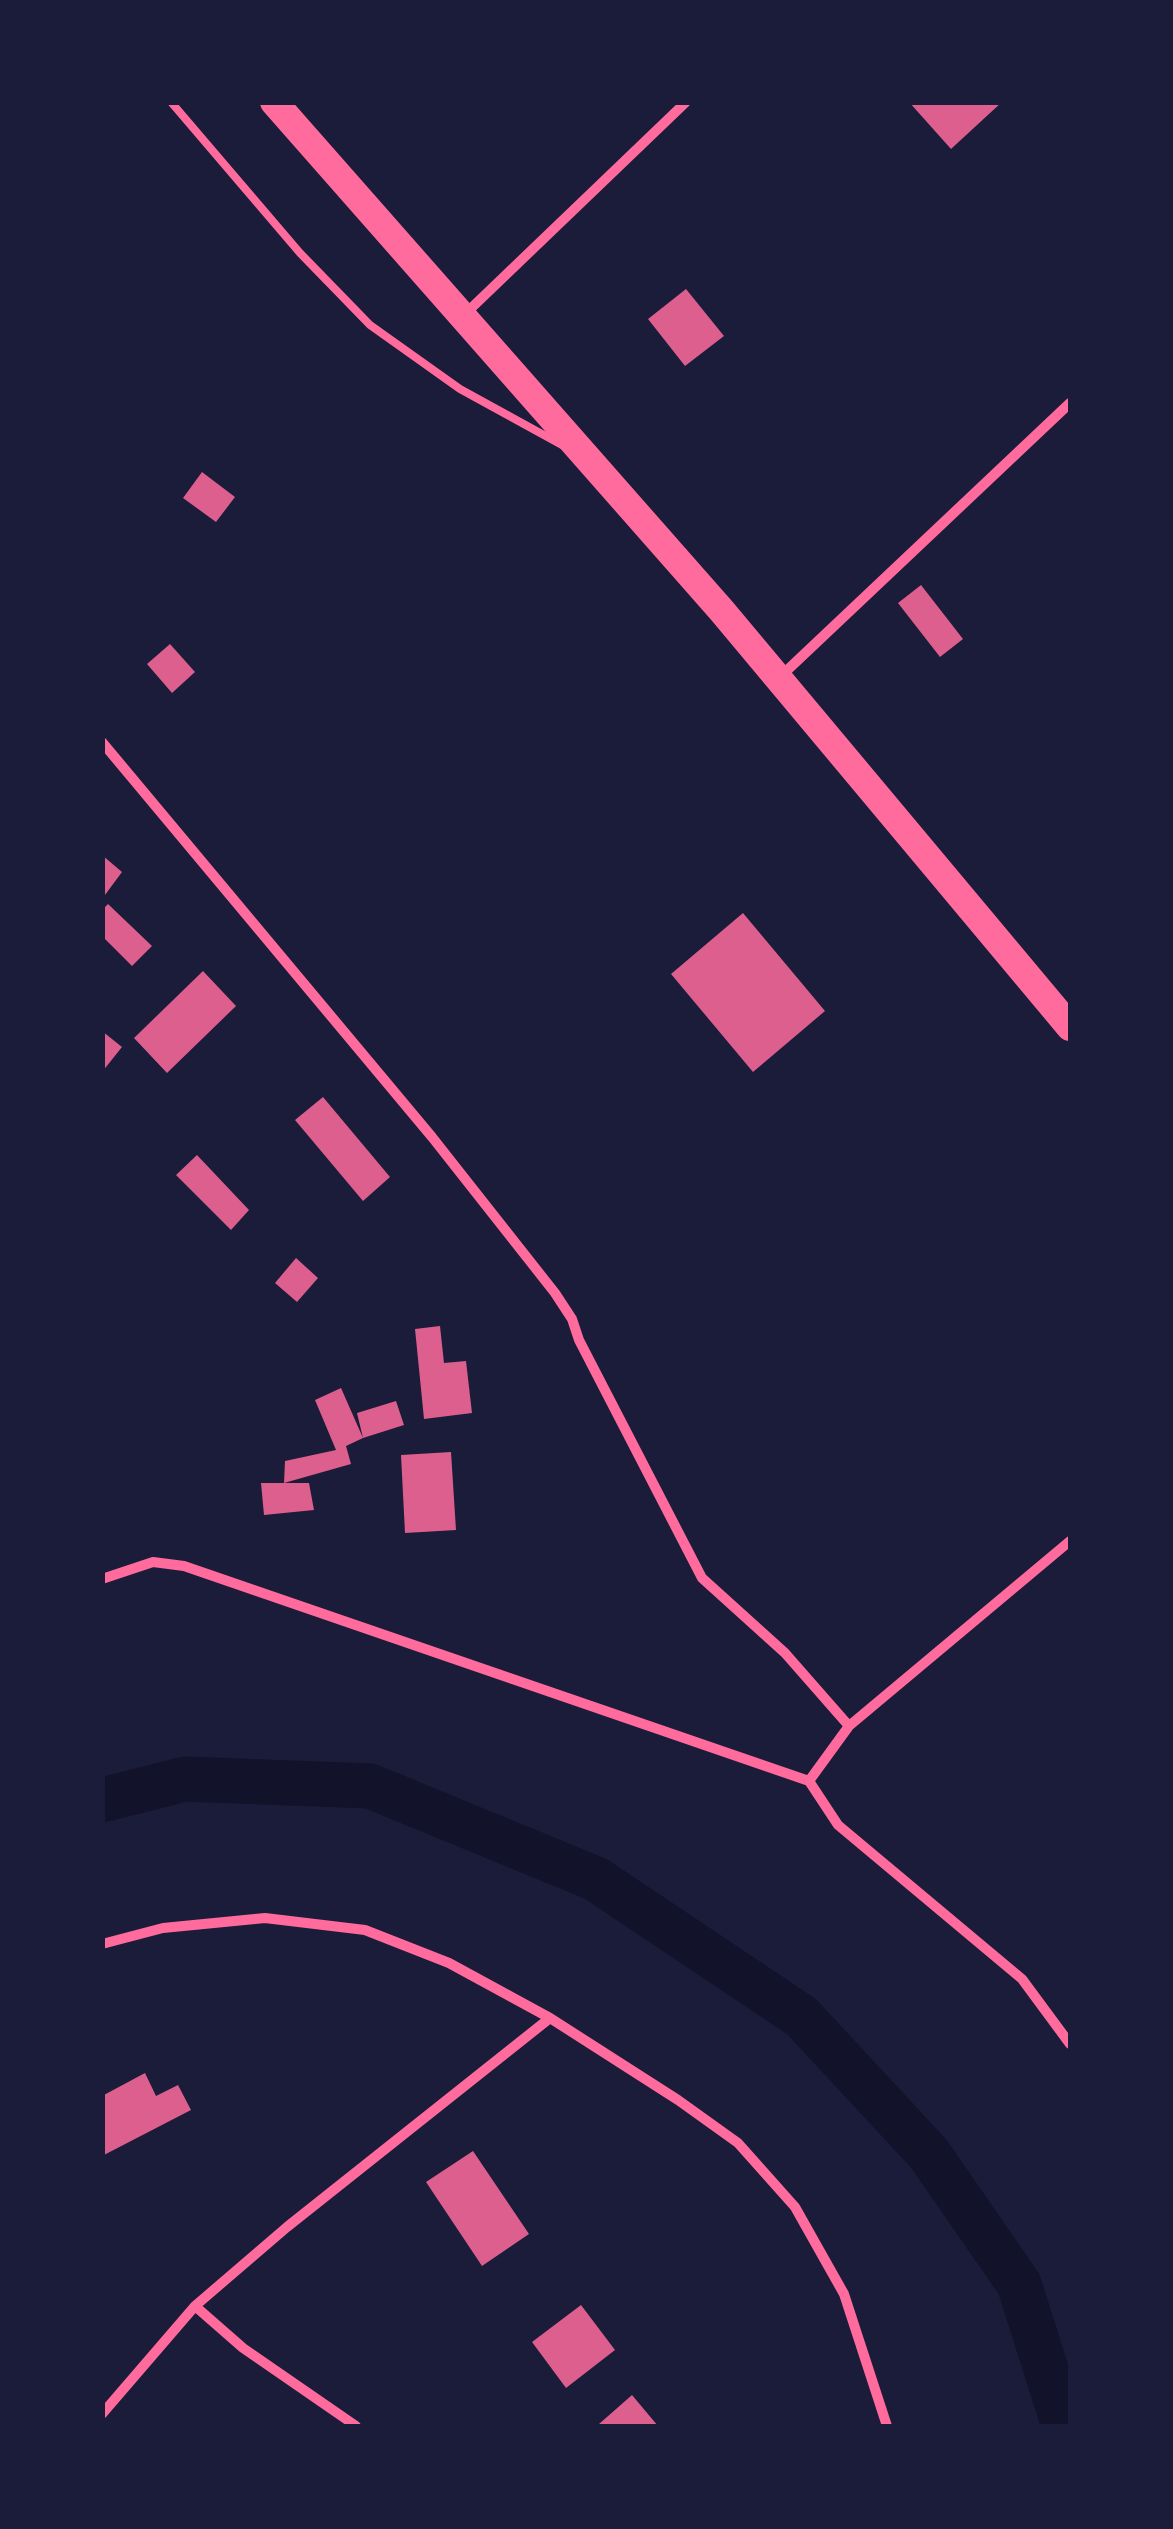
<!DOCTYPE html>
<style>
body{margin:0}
#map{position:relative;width:1173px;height:2529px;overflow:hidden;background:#1b1b3a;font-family:Helvetica,sans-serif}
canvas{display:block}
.frame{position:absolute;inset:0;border:105px solid #1b1b3a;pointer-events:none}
</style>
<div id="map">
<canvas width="1173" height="2529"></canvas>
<div class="frame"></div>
</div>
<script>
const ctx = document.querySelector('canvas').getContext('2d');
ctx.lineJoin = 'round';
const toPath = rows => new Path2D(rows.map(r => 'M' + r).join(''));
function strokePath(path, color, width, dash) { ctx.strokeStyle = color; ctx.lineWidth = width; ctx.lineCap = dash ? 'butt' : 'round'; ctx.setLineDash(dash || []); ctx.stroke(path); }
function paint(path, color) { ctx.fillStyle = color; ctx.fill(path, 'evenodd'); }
strokePath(toPath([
 [102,1800,185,1779,370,1786,596,1879,802,2017,929,2154,1019,2284,1064,2426]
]), '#12122b', 45);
paint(toPath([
 [909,102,1002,102,951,149],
 [686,289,724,336,685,366,648,319],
 [202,472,235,497,216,522,183,498],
 [921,585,963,639,940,657,898,603],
 [170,644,195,672,172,693,147,664],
 [102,855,122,872,102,899],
 [108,904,152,946,132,966,102,936,102,910],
 [743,913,825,1011,753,1072,671,974],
 [203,971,236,1006,167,1073,134,1038],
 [102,1031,122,1047,102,1072],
 [323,1097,390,1177,363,1201,295,1120],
 [197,1155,249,1210,231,1230,176,1175],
 [296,1258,318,1278,297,1302,275,1283],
 [440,1326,444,1363,466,1361,472,1413,424,1419,415,1329],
 [341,1388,363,1438,346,1446,351,1464,284,1483,285,1461,336,1450,315,1400],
 [396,1401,404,1425,363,1438,357,1413],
 [451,1452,456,1530,405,1533,401,1455],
 [261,1483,309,1483,314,1510,264,1515],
 [145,2073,156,2096,178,2085,191,2110,102,2156,102,2096],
 [473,2151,529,2234,482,2266,426,2182],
 [581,2305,615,2350,566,2388,532,2342],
 [632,2395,658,2426,601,2426,599,2424]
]), '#dd5f8e');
strokePath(toPath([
 [171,102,300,253,370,325,460,389,562,445]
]), '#ff6b9d', 8);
strokePath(toPath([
 [463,316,686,102],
 [780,677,1070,403],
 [102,742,432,1137,555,1293,572,1319,579,1340,702,1578,785,1653,849,1726],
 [102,1579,153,1562,184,1566,809,1781,838,1825,1022,1979,1070,2044],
 [809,1781,849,1726,1070,1541],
 [102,1944,163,1928,265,1918,365,1930,449,1963,550,2018,678,2100,738,2143,795,2207,844,2294,887,2426],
 [195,2306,243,2348,356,2426],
 [102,2414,195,2306,287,2227,550,2018]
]), '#ff6b9d', 10);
strokePath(toPath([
 [274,102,722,611,1070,1027]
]), '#ff6b9d', 28);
</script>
